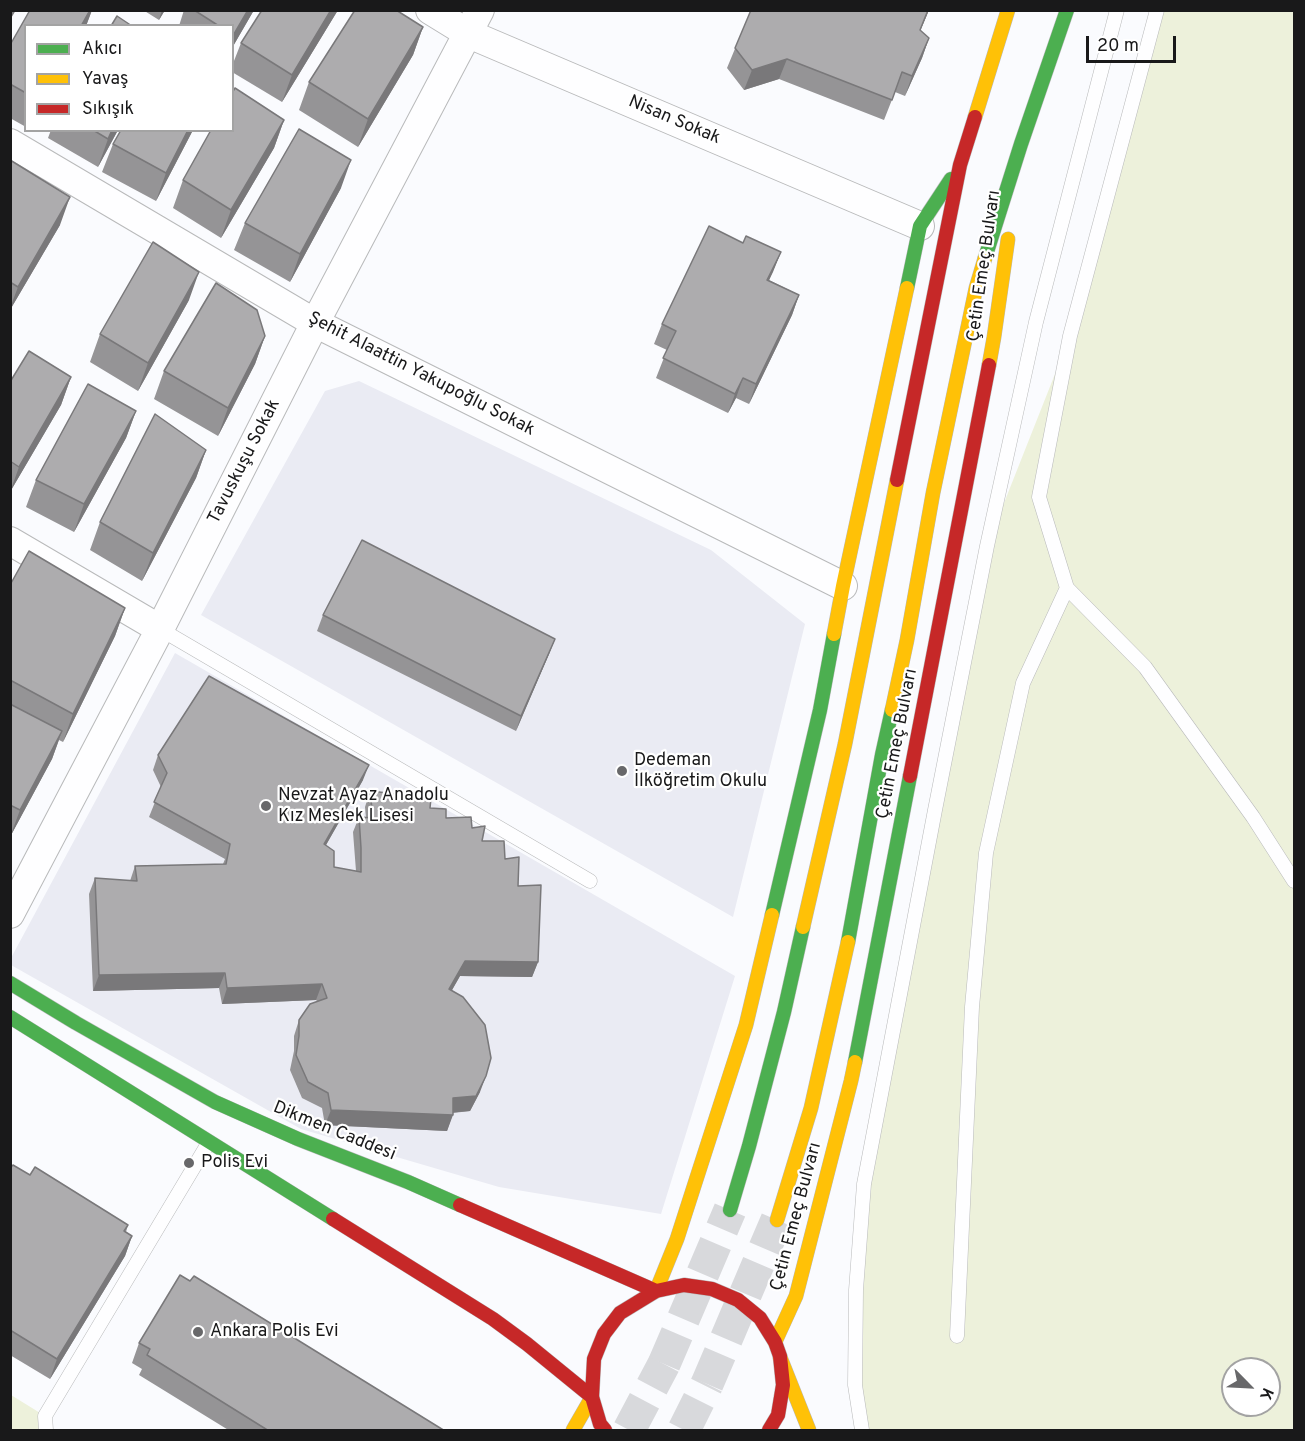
<!DOCTYPE html>
<meta charset="utf-8">
<style>
body{margin:0}
#map{position:relative;width:1305px;height:1441px;overflow:hidden;background:#fafbfe;font-family:Overpass,sans-serif}
canvas{display:block}
.frame{position:absolute;inset:0;border:12px solid #19191a;pointer-events:none}
.legend{position:absolute;left:24px;top:24px;width:210px;height:108px;box-sizing:border-box;background:#fff;border:2px solid #a3a3a3;margin:0;padding:8px 10px;list-style:none;font-size:18px;color:#19191a}
.legend li{display:flex;align-items:center;gap:12px;height:30px}
.legend b{width:30px;border:2px solid #a3a3a3}
.north{position:absolute;left:1221px;top:1357px;width:60px;height:60px;box-sizing:border-box;background:#fff;border:2px solid #a3a3a3;border-radius:50%;rotate:114deg;font-size:16px;font-weight:700;line-height:24px;text-align:center;color:#19191a}
.north::after{content:'';display:block;margin:auto;width:21px;height:27px;background:#68686a;clip-path:polygon(50% 0,100% 100%,50% 72%,0 100%)}
.scale{position:absolute;left:1086px;top:36px;width:90px;height:27px;box-sizing:border-box;border:3px solid #19191a;border-top:0;padding-left:8px;font-size:18px;line-height:21px;white-space:nowrap;color:#19191a;-webkit-text-stroke:4px #fff;paint-order:stroke}
</style>
<div id="map">
<canvas width="1305" height="1441"></canvas>
<div class="frame"></div>
<ul class="legend">
<li><b style="height:8px;background:#4caf50"></b>Akıcı</li>
<li><b style="height:8px;background:#ffc107"></b>Yavaş</li>
<li><b style="height:8px;background:#c62828"></b>Sıkışık</li>
</ul>
<div class="north">K</div>
<div class="scale">20 m</div>
</div>
<script>
const ctx = document.querySelector('canvas').getContext('2d');
ctx.lineJoin = 'round';
function paint(path, color) { ctx.fillStyle = color; ctx.fill(path, 'evenodd'); }
const toPath = rows => new Path2D(rows.map(r => 'M' + r).join(''));
function strokePath(path, color, width, dash) { ctx.strokeStyle = color; ctx.lineWidth = width; ctx.lineCap = dash ? 'butt' : 'round'; ctx.setLineDash(dash || []); ctx.stroke(path); }
function drawText(font, color, halo, rows, align = 'center') {
  ctx.font = font + ' Overpass,sans-serif'; ctx.lineWidth = 4.5; ctx.setLineDash([]); ctx.textBaseline = 'middle'; ctx.strokeStyle = halo; ctx.fillStyle = color; for (const [text, x, y, turn = 0] of rows) {
    ctx.save(); ctx.translate(x, y); ctx.rotate((+turn || 0) * Math.PI / 180); ctx.textAlign = isNaN(turn) ? turn : align; if (halo) ctx.strokeText(text, 0, 0); ctx.fillText(text, 0, 0); ctx.restore();
  }
}
paint(toPath([
 [359,381,711,550,805,624,733,917,201,615,325,391],
 [175,653,735,976,661,1214,499,1187,301,1129,11,965,11,958]
]), '#eaebf3');
paint(toPath([
 [1157,11,1294,11,1294,1430,862,1430,855,1385,864,1184,987,546,1070,336],
 [1233,1369,1269,1369,1269,1405,1233,1405],
 [11,1395,45,1416,46,1430,11,1430]
]), '#edf1db');
strokePath(toPath([
 [629,1430,664,1364],
 [684,1430,707,1384]
]), '#d8d9dc', 33, [33, 16]);
strokePath(toPath([
 [664,1364,730,1210],
 [707,1384,777,1220]
]), '#d8d9dc', 33, [33, 16]);
const lane = toPath([
 [1157,10,1070,336,1039,497,1067,588,1145,667,1253,817,1294,881],
 [160,629,590,881],
 [957,1336,972,1007,986,853,1023,683,1067,588],
 [46,1430,45,1416,209,1142],
 [862,1430,855,1385,856,1290,864,1184,935,810,987,546,1036,322,1117,10]
]);
const street = toPath([
 [430,10,469,34,920,226],
 [10,143,315,323,843,586],
 [10,541,160,629],
 [10,914,160,629,315,323,480,10]
]);
const fast = toPath([
 [985,258,1021,144,1067,10],
 [907,288,920,226,951,179],
 [772,915,820,710,834,634],
 [848,942,882,755,892,710],
 [10,983,76,1023,215,1102,298,1139,408,1182,460,1205],
 [10,1017,333,1219],
 [855,1062,910,776],
 [730,1210,749,1146,784,1012,803,927]
]);
const slow = toPath([
 [975,117,1008,10],
 [989,365,994,337,1008,239],
 [834,634,843,586,907,288],
 [892,710,907,640,933,493,976,288,985,258],
 [803,927,845,744,897,480],
 [777,1220,811,1108,848,942],
 [656,1291,677,1239,746,1025,772,915],
 [775,1342,796,1296,851,1081,855,1062],
 [780,1357,809,1430],
 [573,1430,592,1397]
]);
const jam = toPath([
 [897,480,960,165,975,117],
 [910,776,989,365],
 [460,1205,656,1291],
 [333,1219,493,1319,527,1344,592,1397],
 [605,1430,600,1424,592,1397,594,1359,604,1334,620,1313,656,1291,684,1285,712,1289,738,1300,760,1318,775,1342,780,1356,783,1385,778,1415,769,1430]
]);
strokePath(lane, '#b9babb', 15);
strokePath(street, '#b9babb', 30);
strokePath(fast, '#b9babb', 15);
strokePath(slow, '#b9babb', 15);
strokePath(jam, '#b9babb', 15);
strokePath(lane, '#fefeff', 14);
strokePath(street, '#fefeff', 28);
strokePath(fast, '#4caf50', 14);
strokePath(slow, '#ffc107', 14);
strokePath(jam, '#c62828', 14);
paint(toPath([
 [30,10,92,10,86,26,26,26,26,127,10,118,10,45],
 [143,10,165,10,159,20],
 [184,10,254,10,232,48,232,26,179,26],
 [262,10,338,10,282,102,232,72,232,66,241,43],
 [751,10,929,10,920,31,929,38,922,58,905,96,895,92,884,120,779,79,744,90,727,68],
 [423,27,413,55,358,147,299,110,309,82],
 [284,120,274,148,221,238,173,208,183,180],
 [51,130,118,130,98,167,48,138],
 [193,130,156,201,102,172,113,144],
 [10,160,60,225,10,310],
 [341,188,290,282,234,250,245,223],
 [743,243,781,252,769,280,799,295,792,315,749,404,736,398,728,413,656,378,667,350,654,344,662,324],
 [189,300,138,391,90,362,100,334],
 [265,336,255,364,218,436,154,399,164,371],
 [71,377,61,405,10,492,10,382],
 [136,411,126,438,74,532,26,507,36,480],
 [206,450,196,478,142,581,90,550,100,522],
 [10,585,125,608,115,636,63,742,59,740,52,759,10,837],
 [323,615,555,639,549,654,516,731,317,631],
 [158,755,363,780,326,845,334,867,356,871,353,832,359,817,366,818,365,807,370,791,430,808,446,818,472,828,482,841,505,859,518,886,538,962,532,977,460,976,452,990,480,1092,470,1111,453,1113,447,1131,325,1125,322,1108,302,1098,290,1070,294,1051,294,1036,299,1020,317,1001,316,1000,222,1004,219,988,93,991,89,894,95,878,130,881,135,866,223,864,225,859,149,817,161,787,153,770],
 [10,1168,30,1175,128,1225,126,1232,132,1236,125,1256,50,1379,10,1355],
 [139,1343,445,1431,230,1431,139,1375,142,1369,132,1363]
]), '#959496');
paint(toPath([
 [13,10,16,10,10,20,10,14],
 [90,10,92,10,86,26,81,26],
 [162,10,165,10,159,20],
 [248,10,254,10,232,48,232,40,234,34],
 [331,10,338,10,282,102,292,75],
 [928,10,929,10,912,50],
 [423,27,413,55,358,147,368,119],
 [929,38,922,58,905,96,912,76],
 [787,59,779,79,744,90,752,70],
 [284,120,274,148,221,238,231,210],
 [112,130,118,130,98,167,108,139],
 [188,130,193,130,156,201,166,173],
 [351,160,341,188,290,282,300,254],
 [70,197,60,225,10,310,10,308,18,287],
 [781,252,773,272,760,299,767,280],
 [199,272,189,300,138,391,148,363],
 [799,295,792,315,749,404,756,384],
 [265,336,255,364,218,436,228,408],
 [71,377,61,405,10,492,19,467],
 [743,378,736,398,728,413,735,394],
 [136,411,126,438,74,532,84,504],
 [206,450,196,478,142,581,153,553],
 [125,608,115,636,63,742,73,714],
 [555,639,549,654,516,731,521,716],
 [62,731,52,759,10,837,20,810],
 [369,765,363,780,318,859,324,844],
 [465,961,538,962,532,977,460,976,444,1004,449,989],
 [225,973,219,988,93,991,99,975],
 [322,984,316,1000,222,1004,227,988],
 [486,1076,480,1092,470,1111,447,1113,453,1098],
 [331,1110,453,1115,447,1131,325,1125],
 [132,1236,125,1256,50,1379,57,1359]
]), '#79787a');
const building = toPath([
 [30,10,90,10,81,26,26,26,26,93,10,84,10,45,30,10],
 [194,10,248,10,234,34,232,33,232,26,219,26,194,10],
 [262,10,331,10,292,75,241,43,262,10],
 [355,10,396,10,423,27,368,119,309,82,355,10],
 [751,10,928,10,920,30,929,38,912,76,902,72,892,100,787,59,752,70,735,48,751,10],
 [117,16,132,26,111,26,117,16],
 [235,88,284,120,231,210,183,180,211,130,232,130,232,93,235,88],
 [299,129,351,160,300,254,245,223,299,129],
 [93,130,112,130,108,139,93,130],
 [121,130,188,130,166,173,113,144,121,130],
 [10,160,70,197,18,287,10,282,10,160],
 [709,226,743,243,746,236,781,252,767,280,799,295,756,384,743,378,735,394,663,358,676,331,662,324,709,226],
 [153,242,199,272,148,363,100,334,153,242],
 [216,283,257,310,265,336,228,408,164,371,216,283],
 [29,351,71,377,19,467,10,461,10,382,29,351],
 [88,384,136,411,84,504,36,480,88,384],
 [155,414,206,450,153,553,100,522,155,414],
 [362,540,555,639,521,716,323,615,362,540],
 [29,551,125,608,73,714,10,680,10,585,29,551],
 [209,676,369,765,324,844,334,851,334,867,361,872,361,848,359,817,373,818,370,791,431,798,430,808,446,809,446,818,471,817,472,828,485,826,482,841,504,841,505,859,519,857,518,886,541,885,538,962,465,961,449,989,463,997,485,1025,491,1058,486,1076,476,1096,453,1098,453,1115,331,1110,328,1093,308,1082,296,1055,299,1036,299,1020,310,1004,327,998,322,984,227,988,225,973,99,975,95,878,137,881,135,866,226,864,230,844,154,802,167,773,158,755,209,676],
 [10,704,62,731,20,810,10,805,10,704],
 [13,1165,30,1175,35,1167,128,1225,124,1231,132,1236,57,1359,10,1330,10,1168,13,1165],
 [180,1275,190,1281,194,1276,445,1431,269,1431,147,1355,150,1349,139,1343,180,1275]
]);
paint(building, '#adacae');
strokePath(building, '#79787a', 1.5);
for (const [x, y, r, color] of [
 [622,771,6,"#68686a"],
 [266,806,6,"#68686a"],
 [189,1163,6,"#68686a"],
 [198,1332,6,"#68686a"]
]) { const dot = new Path2D(); dot.arc(x, y, r, 0, 2 * Math.PI); ctx.fillStyle = color; ctx.fill(dot); strokePath(dot, '#fff', 2); }
drawText('18px', '#19191a', '#fff', [
 ["Nisan Sokak",674,121,23],
 ["Çetin Emeç Bulvarı",985,266,-82],
 ["Şehit Alaattin Yakupoğlu Sokak",421,375,27],
 ["Tavuskuşu Sokak",245,462,-63],
 ["Çetin Emeç Bulvarı",898,744,-79],
 ["Dikmen Caddesi",334,1132,22],
 ["Çetin Emeç Bulvarı",797,1217,-75]
]);
drawText('18px', '#19191a', '#fff', [
 ["Dedeman",634,761],
 ["İlköğretim Okulu",634,782],
 ["Nevzat Ayaz Anadolu",278,796],
 ["Kız Meslek Lisesi",278,817],
 ["Polis Evi",201,1163],
 ["Ankara Polis Evi",210,1332]
], 'left');
</script>
